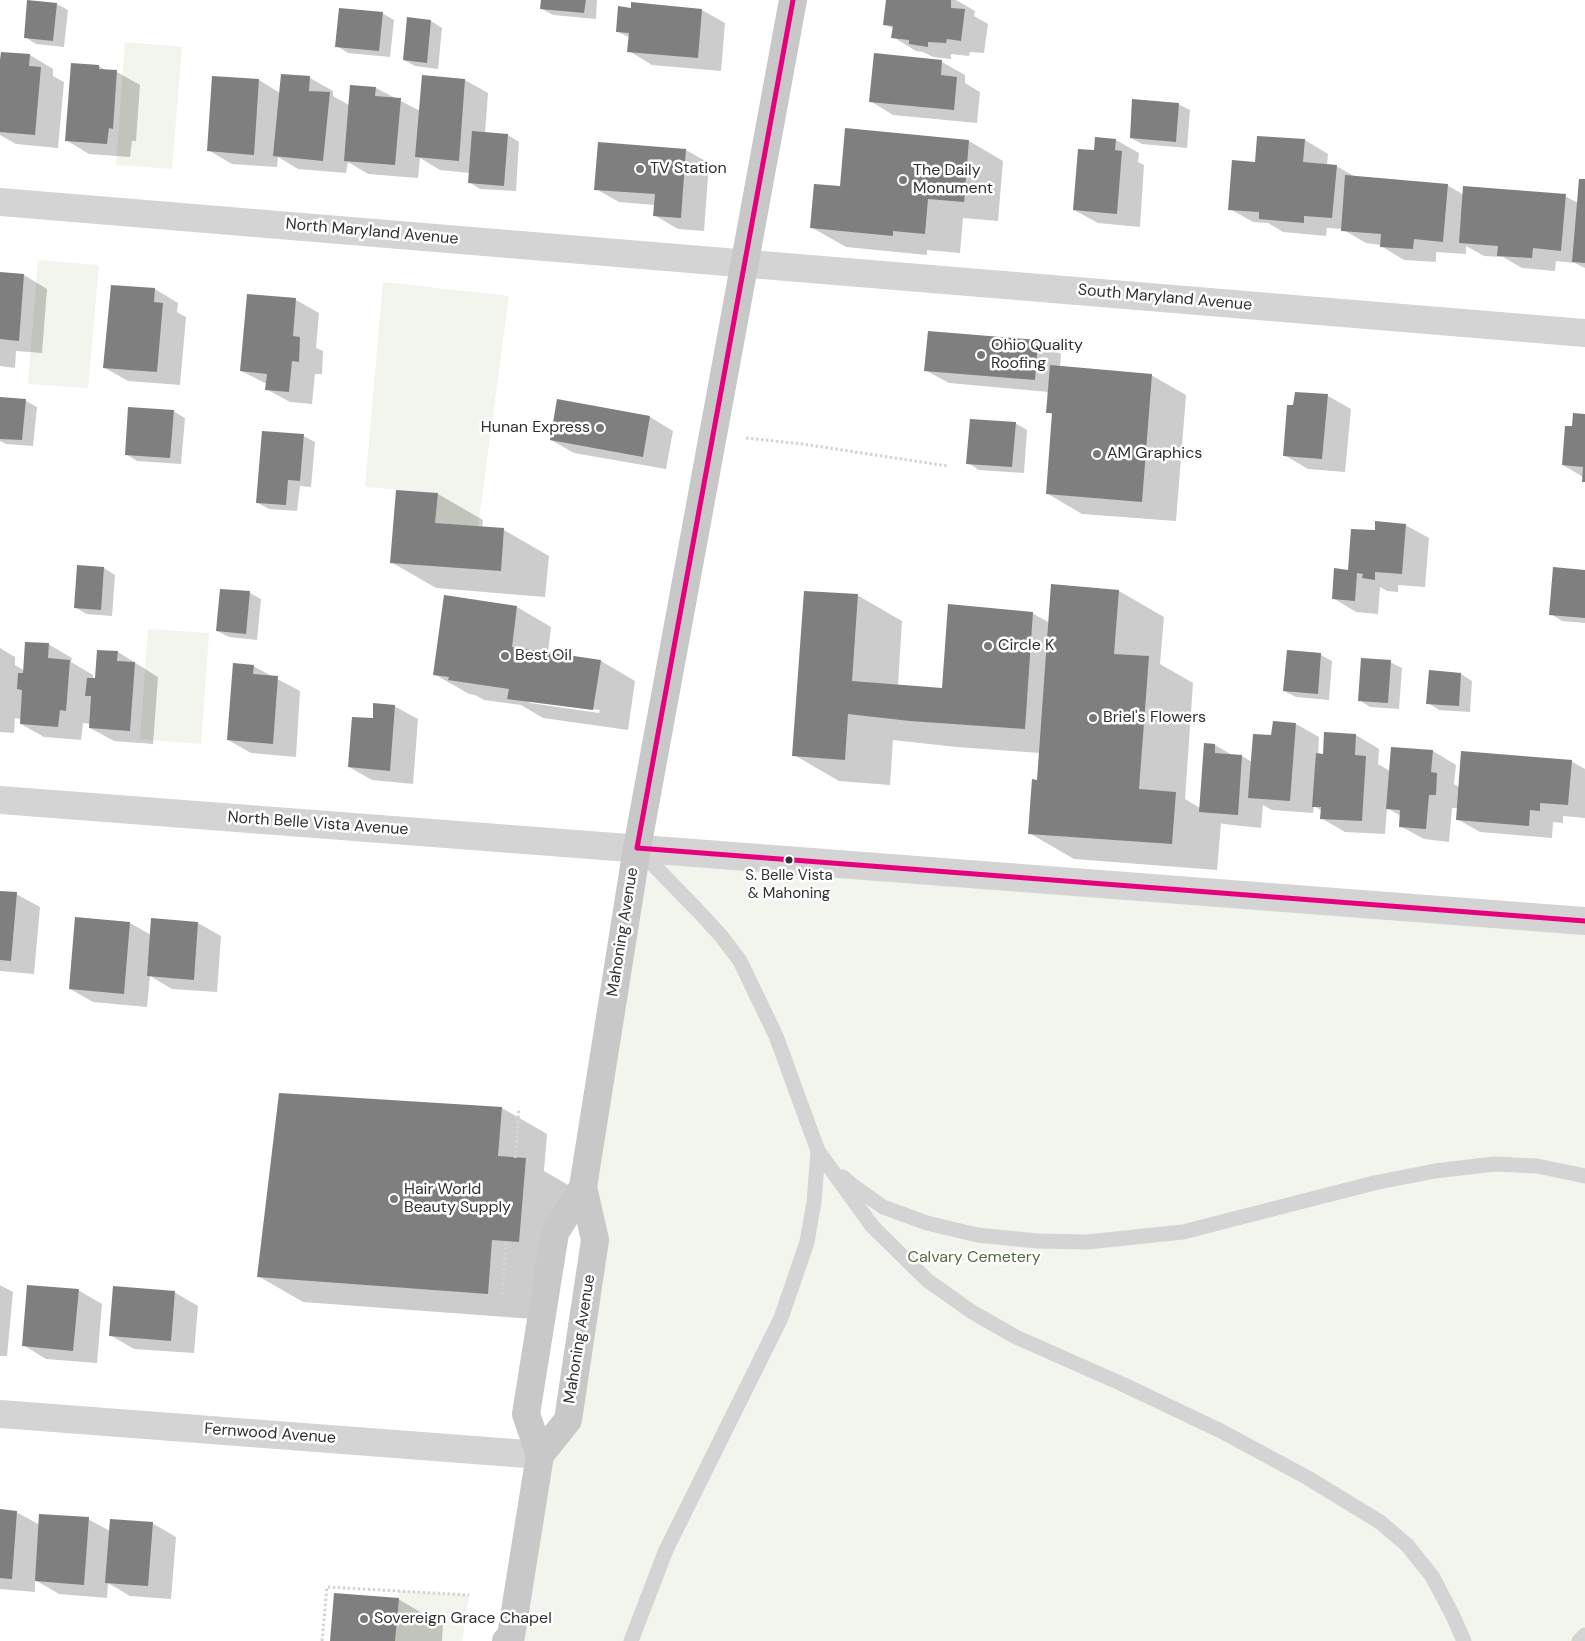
<!DOCTYPE html>
<style>
body{margin:0}
canvas{display:block;background:#fff}
</style>
<canvas width="1585" height="1641"></canvas>
<script>
const ctx = document.querySelector('canvas').getContext('2d');
ctx.lineJoin = 'round';
function paint(path, color) { ctx.fillStyle = color; ctx.fill(path, 'evenodd'); }
const toPath = rows => new Path2D(rows.map(r => 'M' + r).join(''));
function strokePath(path, color, width, dash) { ctx.strokeStyle = color; ctx.lineWidth = width; ctx.lineCap = dash ? 'butt' : 'round'; ctx.setLineDash(dash || []); ctx.stroke(path); }
function drawText(font, color, halo, rows, align = 'center') {
  ctx.font = font + ' "DM Sans",sans-serif'; ctx.lineWidth = 5; ctx.setLineDash([]); ctx.textBaseline = 'middle'; ctx.strokeStyle = halo; ctx.fillStyle = color; for (const [text, x, y, turn = 0] of rows) {
    ctx.save(); ctx.translate(x, y); ctx.rotate((+turn || 0) * Math.PI / 180); ctx.textAlign = isNaN(turn) ? turn : align; if (halo) ctx.strokeText(text, 0, 0); ctx.fillText(text, 0, 0); ctx.restore();
  }
}
paint(toPath([
 [125,42,182,47,172,169,116,165],
 [38,260,99,265,88,388,28,384],
 [383,282,509,296,478,527,435,523,438,493,365,487],
 [148,629,209,633,201,744,140,739],
 [637,848,1585,921,1585,1641,515,1641,540,1455,568,1420],
 [399,1591,469,1595,462,1641,395,1641]
]), '#f1f5ed');
paint(toPath([
 [542,0,597,0,596,19,553,15,542,9],
 [887,0,956,0,975,11,974,16,988,24,984,53,970,52,969,56,951,54,951,59,933,57,923,52,916,51,893,37,894,29,884,24],
 [57,4,68,10,64,47,36,44,25,37],
 [702,10,725,23,721,71,652,65,629,51,630,38,617,31],
 [382,13,394,20,390,57,348,53,337,46],
 [431,21,442,28,438,69,415,66,404,60],
 [2,53,30,55,53,69,53,76,64,82,58,148,16,144,0,135,0,61],
 [875,55,942,62,965,75,965,83,980,92,977,123,893,115,870,101],
 [72,64,99,66,107,71,117,72,140,85,136,141,132,141,130,157,89,154,66,140],
 [282,75,310,78,333,91,333,96,349,105,376,88,420,111,423,77,465,80,488,93,485,133,508,135,519,142,516,191,480,189,469,182,470,173,440,170,420,158,418,178,368,174,348,162,346,173,298,169,278,157,277,167,232,164,208,150,259,80,280,93],
 [1178,104,1190,110,1187,148,1142,144,1131,138],
 [1116,140,1139,153,1138,162,1144,165,1140,227,1098,223,1074,210,1095,151],
 [1305,140,1328,154,1327,165,1336,166,1356,177,1447,185,1464,195,1565,196,1578,203,1585,180,1585,268,1575,263,1556,261,1555,271,1522,268,1503,257,1484,256,1466,246,1466,254,1436,252,1436,262,1404,260,1381,246,1381,245,1366,243,1342,229,1327,228,1326,236,1283,232,1268,223,1253,222,1230,209,1256,163],
 [969,141,1003,161,998,221,963,218,960,253,927,250,927,255,846,247,811,227],
 [599,143,686,150,709,163,704,231,678,229,654,215,655,205,619,202,596,189],
 [0,273,24,275,47,289,42,353,16,351,15,368,0,366],
 [155,289,178,303,177,312,186,317,180,385,128,381,105,368],
 [296,300,319,313,316,348,323,351,322,374,315,374,312,404,290,402,266,389,267,384,241,371],
 [1038,341,1061,354,1060,367,1151,375,1186,395,1176,521,1082,514,1048,494,1053,415,1048,412,1049,392,949,383,925,370],
 [1328,396,1351,409,1345,472,1308,469,1284,455,1294,407],
 [0,398,26,401,37,407,33,446,6,444,0,441],
 [558,401,650,417,673,431,666,469,574,453,551,440],
 [173,411,185,418,181,464,137,461,126,454],
 [1585,415,1585,482,1583,481,1583,477,1563,465,1573,427],
 [1015,423,1027,430,1024,473,979,470,968,463],
 [303,436,315,442,311,487,300,486,297,511,269,509,258,503],
 [438,494,483,520,482,528,504,530,549,556,545,597,436,588,391,562],
 [1405,525,1429,538,1425,587,1398,585,1398,592,1387,591,1380,587,1378,614,1356,612,1333,598,1376,532],
 [104,568,115,575,112,616,86,614,75,607],
 [1585,571,1585,623,1562,621,1551,614],
 [1052,586,1119,591,1164,617,1160,664,1193,683,1185,799,1200,808,1215,745,1234,756,1242,756,1252,762,1273,736,1296,724,1319,737,1318,755,1324,755,1356,735,1379,749,1378,764,1390,771,1433,751,1456,765,1454,784,1459,787,1571,761,1585,769,1585,818,1563,816,1563,823,1553,822,1552,838,1480,832,1457,819,1458,808,1452,808,1449,842,1424,839,1400,826,1401,816,1387,808,1385,834,1345,832,1321,818,1322,811,1314,806,1313,813,1272,810,1263,805,1261,828,1223,824,1221,823,1217,870,1074,859,1029,833,1038,781,1040,753,956,747,893,740,890,785,839,781,794,755,857,595,902,621,898,685,943,689,1032,613,1050,623],
 [250,593,261,599,257,640,229,637,217,631],
 [517,607,551,627,548,653,601,661,635,681,628,730,543,718,521,705,484,700,475,695,469,694,434,674],
 [527,700,600,710,599,713,530,703],
 [48,644,72,658,71,662,93,675,93,680,96,680,118,652,158,677,153,744,114,741,90,728,91,724,83,723,81,740,44,737,21,724,21,719,15,718,14,733,0,732,0,648,15,657,15,665,25,671],
 [1288,652,1321,655,1332,661,1329,700,1296,697,1284,691],
 [1390,662,1402,668,1399,709,1370,707,1359,700],
 [253,666,300,691,296,757,251,753,228,740],
 [1430,671,1461,674,1472,681,1470,712,1439,710,1428,703],
 [394,706,418,719,413,784,372,780,349,767,374,719],
 [0,892,16,894,40,907,34,974,0,971],
 [130,923,151,935,198,923,221,936,217,992,172,989,150,976,147,1007,93,1002,70,989],
 [502,1108,547,1134,544,1171,570,1186,564,1267,537,1265,533,1319,303,1302,258,1276],
 [0,1285,13,1292,7,1356,0,1356],
 [78,1290,102,1304,97,1363,46,1359,23,1345],
 [174,1292,198,1306,194,1353,134,1349,110,1335],
 [0,1510,16,1512,40,1525,88,1519,110,1531,152,1523,176,1537,171,1599,130,1596,108,1583,107,1598,59,1594,35,1580,35,1592,0,1589],
 [398,1599,443,1625,442,1641,331,1641]
]), '#0003');
paint(toPath([
 [27,0,57,3,53,41,24,38],
 [541,0,586,0,584,13,540,9],
 [886,0,951,0,951,8,965,9,961,41,947,39,946,43,928,42,928,47,909,44,909,40,891,38,893,26,883,25],
 [631,2,702,9,698,58,627,52,629,33,616,32,618,6,631,8],
 [339,8,383,12,379,51,335,47],
 [407,17,431,20,427,63,403,60],
 [1,52,30,54,29,66,41,67,35,135,0,132,0,60],
 [874,53,942,60,941,75,957,77,954,110,869,102],
 [71,63,99,65,99,69,117,70,113,129,109,128,107,144,65,141],
 [281,74,310,76,309,91,330,92,323,161,273,156],
 [422,75,465,79,459,161,415,157],
 [212,76,259,79,254,155,207,151],
 [350,85,376,87,375,96,401,98,395,165,344,161],
 [1132,99,1179,103,1176,142,1130,138],
 [845,128,969,140,964,202,928,199,925,234,893,231,893,236,810,228,814,184,840,186],
 [472,131,508,134,504,186,468,183],
 [1257,136,1305,139,1303,162,1337,165,1332,218,1304,216,1304,223,1259,219,1259,212,1228,210,1232,160,1255,162],
 [1095,137,1116,139,1115,150,1122,151,1117,214,1073,210,1078,149,1094,150],
 [598,142,686,149,681,218,653,216,655,194,594,190],
 [1345,175,1448,184,1443,242,1414,239,1413,249,1380,247,1381,234,1341,231],
 [1579,179,1585,179,1585,263,1572,262],
 [1463,186,1566,194,1561,251,1533,248,1532,258,1497,256,1498,246,1459,243],
 [0,272,24,274,19,341,0,339],
 [111,285,155,288,154,302,163,303,157,372,103,368],
 [247,294,296,298,293,336,300,337,299,362,292,361,289,392,265,390,267,374,240,371],
 [928,331,1038,340,1035,380,924,371],
 [1050,365,1152,374,1142,502,1046,494,1052,413,1046,413],
 [1295,392,1328,394,1322,459,1283,456,1287,405,1293,405],
 [0,397,26,399,22,440,0,439],
 [557,399,650,416,643,457,550,440],
 [128,407,174,410,170,458,125,455],
 [1573,413,1585,414,1585,482,1582,482,1583,467,1562,465,1565,426,1572,426],
 [970,419,1016,422,1012,467,966,464],
 [262,431,304,434,300,481,288,480,286,505,256,503],
 [396,490,438,493,435,523,504,528,501,571,390,563],
 [1375,521,1406,524,1402,574,1375,572,1375,580,1362,578,1363,574,1357,573,1355,601,1332,599,1334,568,1348,570,1351,529,1375,530],
 [77,565,104,567,101,610,74,608],
 [1553,567,1585,570,1585,618,1549,615],
 [1051,584,1119,590,1114,654,1149,656,1139,789,1176,792,1172,844,1028,834,1032,779,1037,780],
 [220,589,250,591,246,634,216,631],
 [804,591,858,594,852,681,942,688,948,604,1033,612,1025,729,910,721,848,714,845,760,792,756],
 [444,595,517,606,512,647,601,660,593,710,507,699,509,689,448,680,449,677,433,675],
 [25,642,49,643,48,658,70,660,66,711,60,710,58,727,20,724,22,690,17,689,18,673,23,673],
 [97,650,118,651,117,661,135,662,130,731,89,728,91,696,85,696,87,678,95,678],
 [1287,650,1321,653,1318,694,1283,691],
 [1361,658,1391,660,1388,703,1358,701],
 [233,663,254,665,253,674,278,676,273,744,227,740],
 [1429,670,1461,673,1459,706,1426,704],
 [373,703,395,705,390,771,348,767,352,717,373,718],
 [1273,721,1296,723,1290,801,1248,798,1253,734,1271,735],
 [1324,732,1356,734,1355,755,1366,756,1362,821,1320,819,1321,807,1312,807,1316,753,1323,754],
 [1204,743,1215,744,1215,753,1242,755,1238,815,1199,812],
 [1391,747,1433,750,1431,772,1437,773,1436,795,1429,795,1426,829,1399,827,1400,810,1386,809],
 [1461,751,1572,760,1568,805,1540,803,1540,811,1530,810,1529,826,1456,820],
 [0,891,17,892,11,961,0,960],
 [75,917,130,922,124,994,69,989],
 [151,918,198,922,194,980,147,976],
 [279,1093,502,1107,498,1156,526,1158,519,1242,492,1240,488,1294,257,1277],
 [27,1285,79,1289,73,1351,22,1346],
 [113,1286,175,1291,171,1341,109,1336],
 [0,1509,17,1511,12,1579,0,1578],
 [39,1514,89,1517,84,1585,35,1581],
 [110,1519,153,1522,148,1586,105,1583],
 [334,1593,399,1598,395,1641,330,1641]
]), '#7f7f7f');
strokePath(toPath([
 [746,438,803,444,948,466],
 [515,1158,519,1109],
 [502,1295,506,1241],
 [322,1641,327,1587,469,1595]
]), '#d4d4d4', 3, [2.5, 2.5]);
strokePath(toPath([
 [818,1151,872,1226,927,1280,972,1312,1016,1337,1122,1384,1221,1431,1308,1478,1380,1522,1407,1545,1432,1576,1453,1616,1464,1641],
 [843,1177,852,1185,883,1207,927,1223,977,1235,1037,1241,1087,1242,1183,1232,1374,1183,1435,1171,1494,1164,1537,1166,1585,1176],
 [631,1641,666,1550,781,1318,807,1242,814,1202,818,1151,776,1036,740,961,722,937,702,915,638,849],
 [1579,1641,1585,1635]
]), '#d4d4d4', 15);
strokePath(toPath([
 [0,202,1585,333],
 [0,1414,540,1455]
]), '#d4d4d4', 28);
strokePath(toPath([
 [0,800,1585,921]
]), '#d4d4d4', 28);
strokePath(toPath([
 [540,1455,526,1414,555,1233,583,1187,637,848,793,0],
 [506,1641,511,1636,540,1455,568,1420,595,1240,583,1187]
]), '#c8c8c8', 28);
strokePath(toPath([
 [637,848,1585,921],
 [637,848,793,0]
]), '#e5007d', 5);
for (const [x, y, r, color] of [
 [640,169,5,"#787878"],
 [903,180,5,"#787878"],
 [981,355,5,"#787878"],
 [600,428,5,"#787878"],
 [1097,454,5,"#787878"],
 [988,646,5,"#787878"],
 [505,656,5,"#787878"],
 [1093,718,5,"#787878"],
 [789,860,4.5,"#303030"],
 [394,1199,5,"#787878"],
 [364,1619,5,"#787878"]
]) { const dot = new Path2D(); dot.arc(x, y, r, 0, 2 * Math.PI); ctx.fillStyle = color; ctx.fill(dot); strokePath(dot, '#fff', 2); }
drawText('15px', '#303030', '#fff', [
 ["S. Belle Vista",789,876],
 ["& Mahoning",789,894]
]);
drawText('16px', '#303030', '#fff', [
 ["TV Station",650,169],
 ["The Daily",913,171],
 ["Monument",913,189],
 ["Ohio Quality",991,346],
 ["Roofing",991,364],
 ["Hunan Express",590,428,"right"],
 ["AM Graphics",1107,454],
 ["Circle K",998,646],
 ["Best Oil",515,656],
 ["Briel's Flowers",1103,718],
 ["Hair World",404,1190],
 ["Beauty Supply",404,1208],
 ["Sovereign Grace Chapel",374,1619]
], 'left');
drawText('16px', '#303030', '#fff', [
 ["North Maryland Avenue",372,232,5],
 ["South Maryland Avenue",1165,298,5],
 ["North Belle Vista Avenue",318,824,4],
 ["Mahoning Avenue",623,932,-81],
 ["Mahoning Avenue",580,1339,-81],
 ["Fernwood Avenue",270,1434,4]
]);
drawText('16px', '#526d3c', '#fff', [
 ["Calvary Cemetery",974,1258]
]);
</script>
